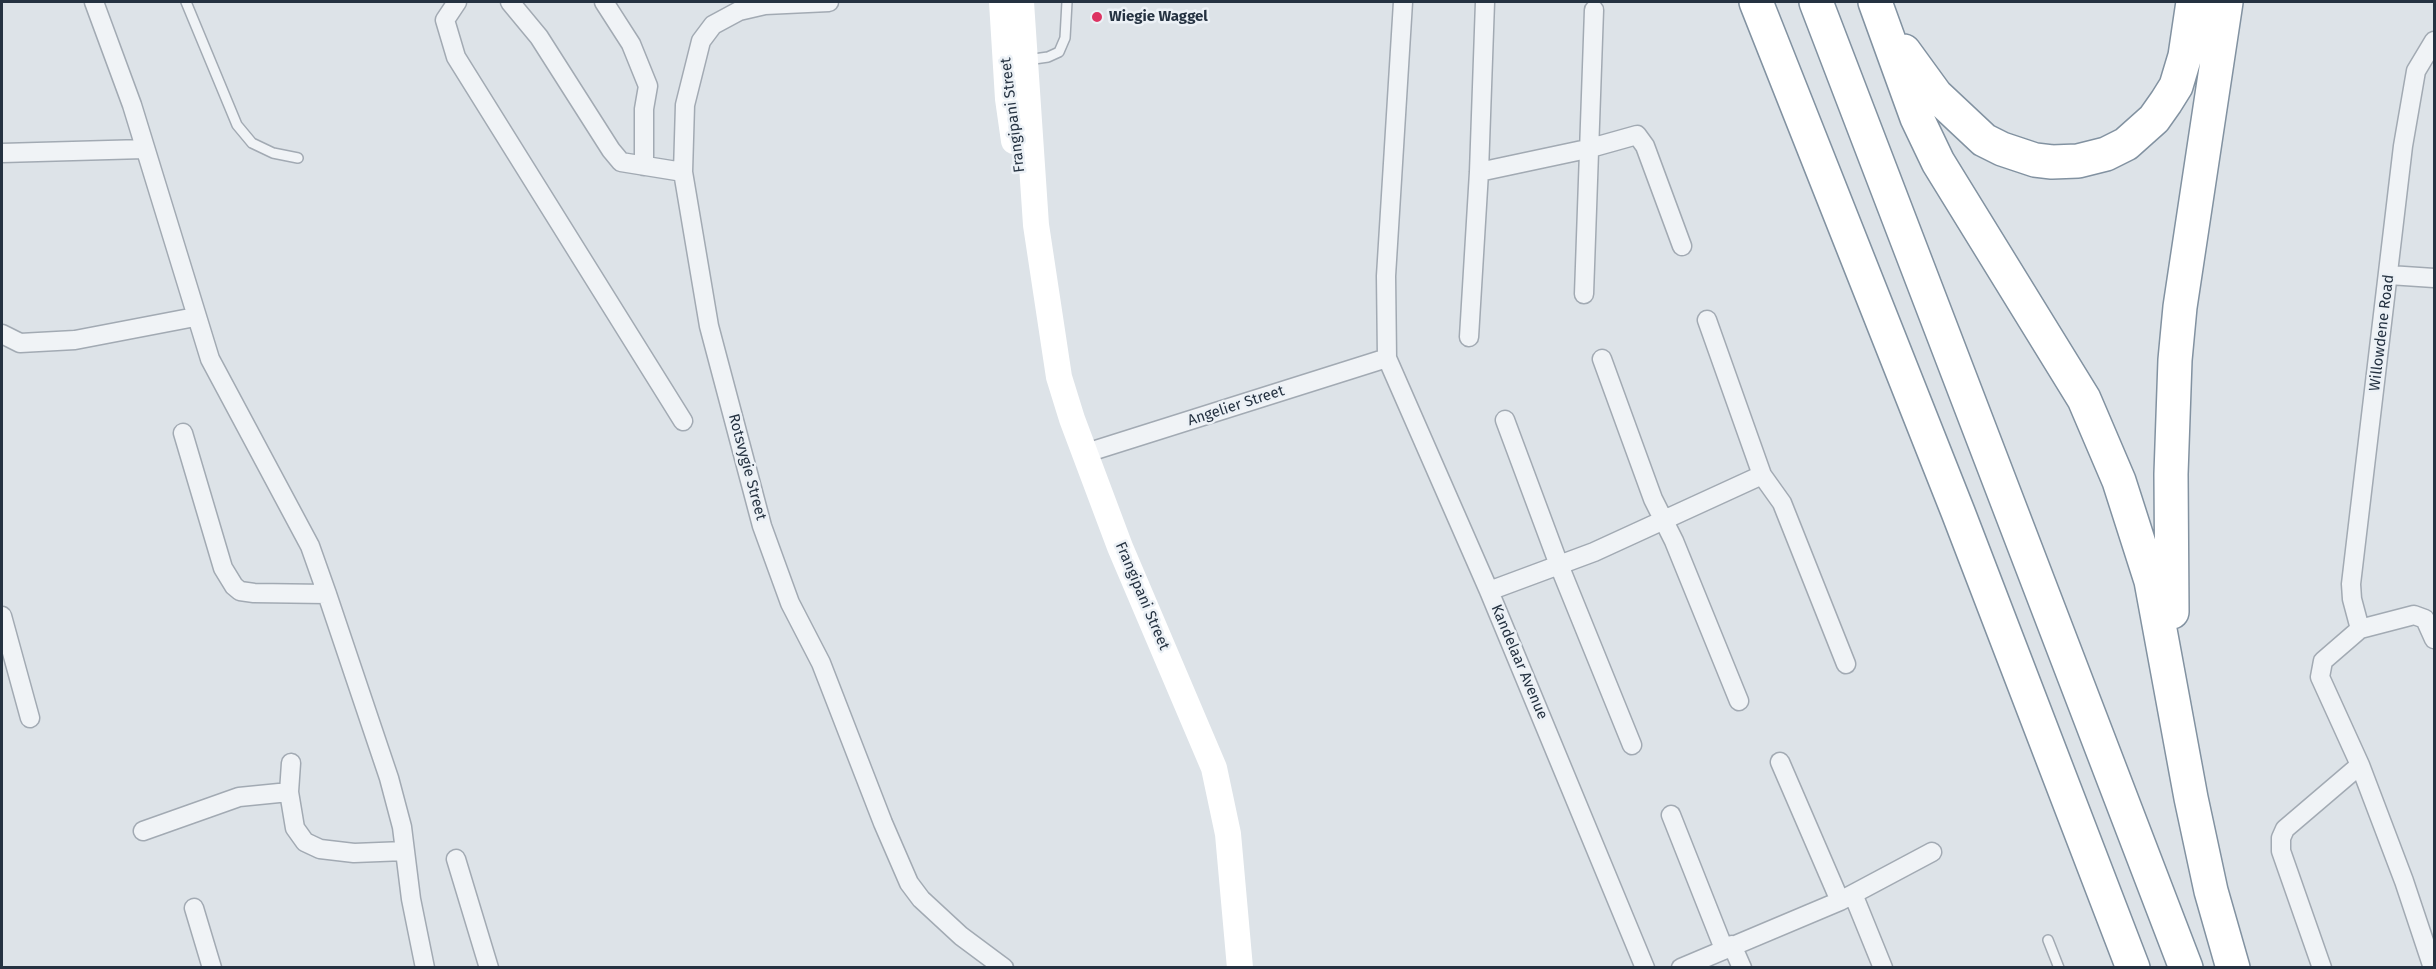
<!DOCTYPE html>
<style>
body{margin:0}
#map{position:relative;width:2436px;height:969px;overflow:hidden;background:#dde3e8;font-family:"Fira Sans",sans-serif}
canvas{display:block}
.frame{position:absolute;inset:0;border:3px solid #253241;pointer-events:none}
</style>
<div id="map">
<canvas width="2436" height="969"></canvas>
<div class="frame"></div>
</div>
<script>
const ctx = document.querySelector('canvas').getContext('2d');
ctx.lineJoin = 'round';
const toPath = rows => new Path2D(rows.map(r => 'M' + r).join(''));
function strokePath(path, color, width, dash) { ctx.strokeStyle = color; ctx.lineWidth = width; ctx.lineCap = dash ? 'butt' : 'round'; ctx.setLineDash(dash || []); ctx.stroke(path); }
function drawText(font, color, halo, rows, align = 'center') {
  ctx.font = font + ' "Fira Sans",sans-serif'; ctx.lineWidth = 5; ctx.setLineDash([]); ctx.textBaseline = 'middle'; ctx.strokeStyle = halo; ctx.fillStyle = color; for (const [text, x, y, turn = 0] of rows) {
    ctx.save(); ctx.translate(x, y); ctx.rotate((+turn || 0) * Math.PI / 180); ctx.textAlign = isNaN(turn) ? turn : align; if (halo) ctx.strokeText(text, 0, 0); ctx.fillText(text, 0, 0); ctx.restore();
  }
}
const lane = toPath([
 [186,2,237,125,252,143,273,153,298,158],
 [1027,60,1048,57,1059,52,1065,38,1067,2],
 [2048,940,2059,968]
]);
const street = toPath([
 [94,2,132,105,210,359,310,546,327,594,389,778,402,827,411,899,425,968],
 [457,2,445,20,456,57,683,421],
 [510,2,539,37,611,150,621,162,683,172],
 [604,2,631,44,648,86,644,109,644,166],
 [829,2,765,5,739,11,713,25,701,41,685,105,683,172,709,326,762,526,790,603,821,663,883,823,909,883,921,899,961,936,1004,968],
 [1403,2,1386,276,1387,358,1489,591,1645,968],
 [2,153,144,149],
 [1479,172,1587,149,1637,135,1645,146,1682,246],
 [2389,275,2434,278],
 [1584,294,1594,10],
 [2,334,20,343,75,340,195,317],
 [1469,337,1479,172,1485,2],
 [1602,359,1653,499,1674,541,1739,701],
 [1505,420,1559,565,1632,745],
 [183,433,223,568,234,586,240,591,254,593,327,594],
 [1086,453,1387,358],
 [1762,475,1782,503,1846,664],
 [1489,591,1594,552,1762,475,1707,320],
 [2,616,30,718],
 [2360,629,2352,599,2351,584,2403,146,2416,71,2434,41],
 [1780,762,1840,901],
 [291,763,289,792,295,828,305,842,320,849,354,853,405,851],
 [1671,815,1724,949],
 [143,831,239,797,289,792],
 [456,859,489,968],
 [1853,894,1883,968],
 [194,908,212,968],
 [1732,945,1742,968],
 [1681,968,1840,901,1932,852],
 [2322,968,2281,851,2281,838,2285,829,2360,765],
 [2433,968,2404,881,2360,765,2320,677,2323,661,2360,629,2414,615,2425,619,2434,639]
]);
const highway = toPath([
 [1756,2,1958,512,2133,968],
 [1816,2,2186,968],
 [1875,2,1917,118,1938,162,2084,399,2119,481,2151,581,2191,798,2211,891,2233,968],
 [1904,51,1936,95,1984,140,2002,149,2035,160,2052,162,2078,161,2106,154,2126,144,2154,119,2166,102,2176,86,2185,56,2193,2],
 [2172,612,2171,474,2175,360,2180,307,2226,2]
]);
strokePath(lane, '#a2aab3', 12);
strokePath(street, '#a2aab3', 21);
strokePath(highway, '#8292a1', 36);
strokePath(lane, '#f0f3f6', 9);
strokePath(street, '#f0f3f6', 18);
strokePath(toPath([
 [1002,2,1008,99,1014,141],
 [1021,2,1036,225,1059,377,1072,419,1120,547,1214,768,1228,834,1240,968]
]), '#fff', 26);
strokePath(highway, '#fff', 33);
for (const [x, y, r, color] of [
 [1097,17,6,"#dd3362"]
]) { const dot = new Path2D(); dot.arc(x, y, r, 0, 2 * Math.PI); ctx.fillStyle = color; ctx.fill(dot); strokePath(dot, '#ecf1f6', 2); }
drawText('bold 15px', '#253241', '#ecf1f6', [
 ["Wiegie Waggel",1109,17]
], 'left');
drawText('15px', '#253241', '#ecf1f6', [
 ["Frangipani Street",1013,115,-97],
 ["Willowdene Road",2382,333,-83],
 ["Angelier Street",1236,406,-18],
 ["Rotsvygie Street",747,467,75],
 ["Frangipani Street",1142,596,67],
 ["Kandelaar Avenue",1519,662,67]
]);
</script>
